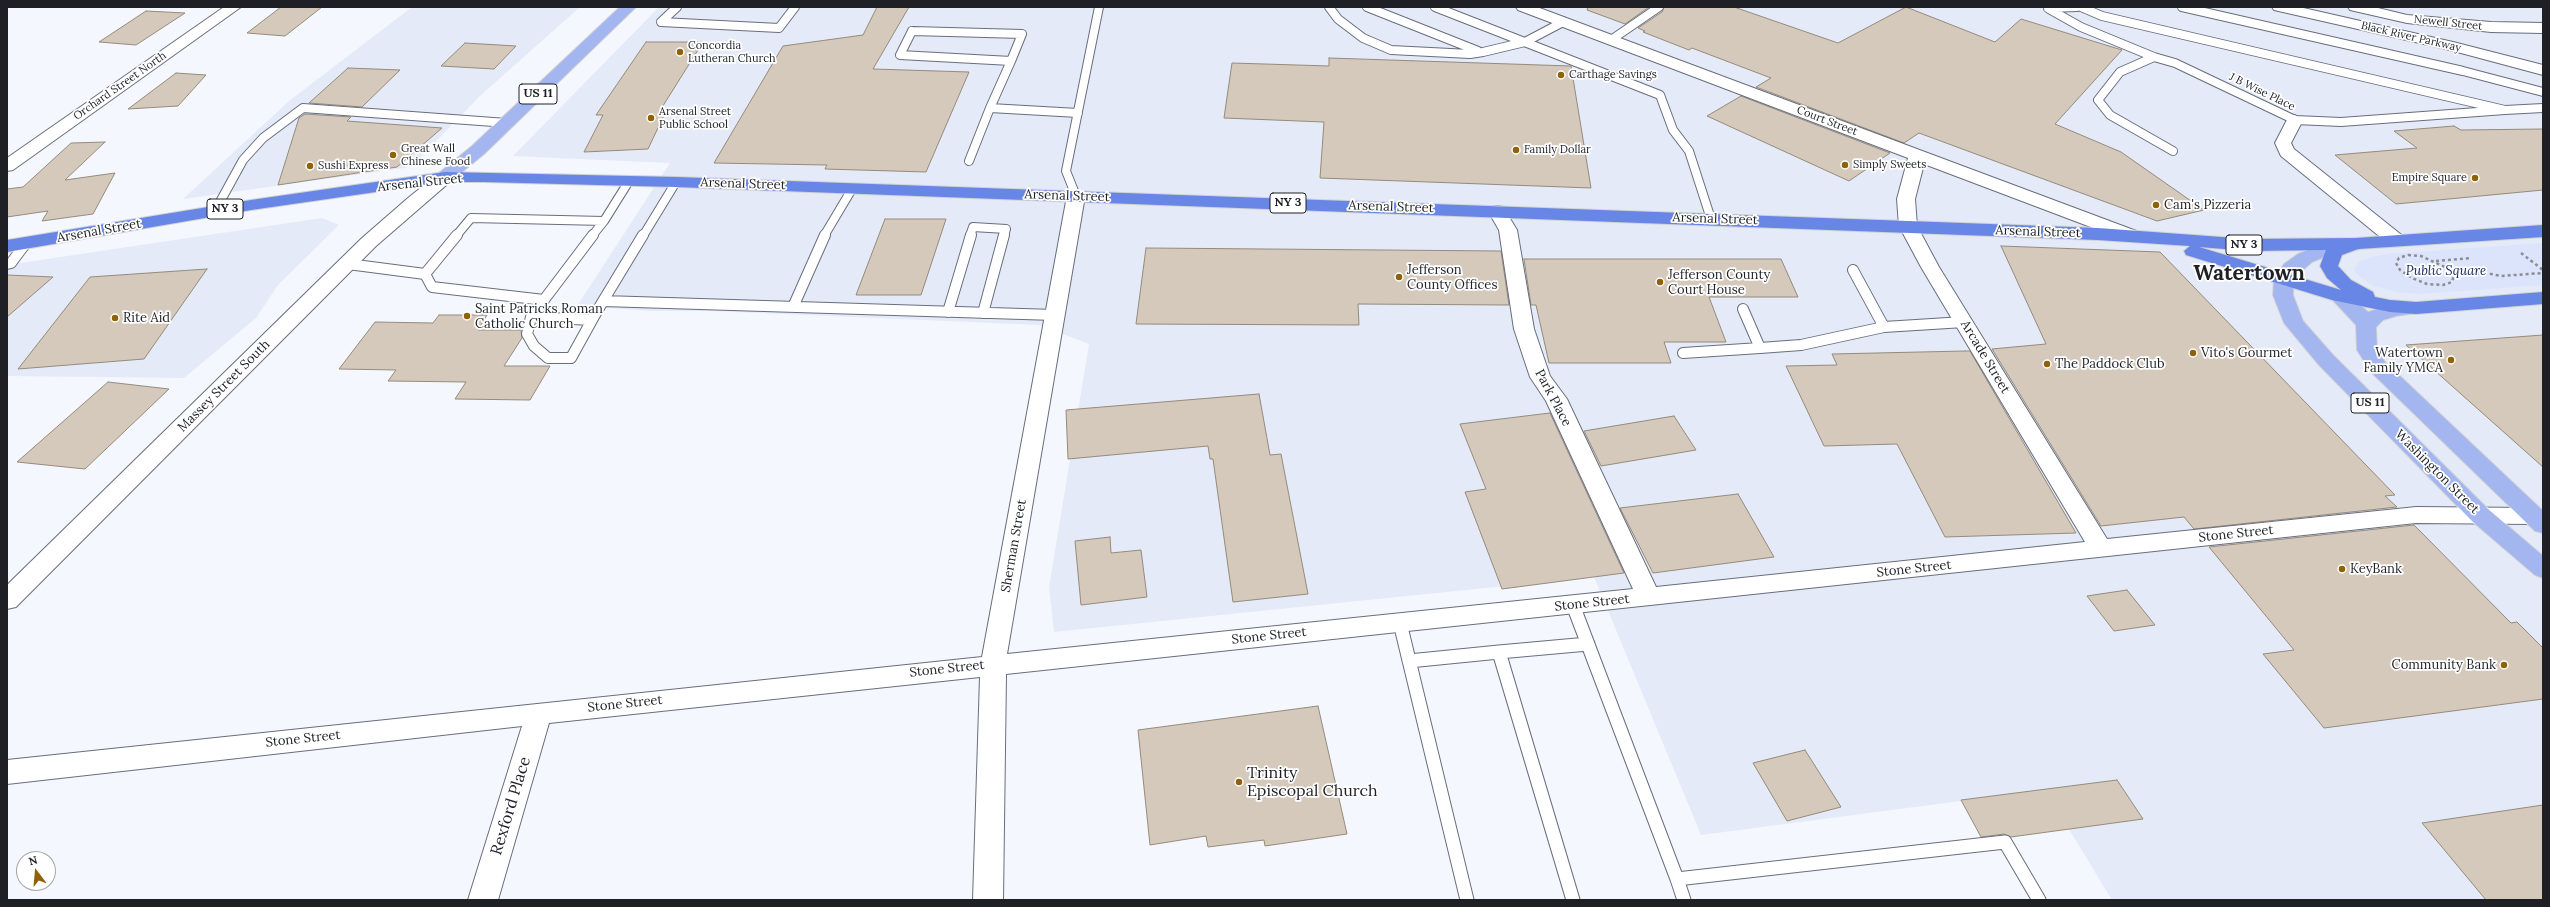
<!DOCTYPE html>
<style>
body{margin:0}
#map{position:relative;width:2550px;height:907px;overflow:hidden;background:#f4f7fe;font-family:Lora,serif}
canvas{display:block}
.frame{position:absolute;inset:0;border:8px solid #1e2026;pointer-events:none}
.north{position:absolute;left:16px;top:851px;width:40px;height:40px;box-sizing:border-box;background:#fff;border:1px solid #a5a6a8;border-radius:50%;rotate:344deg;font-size:11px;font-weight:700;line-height:16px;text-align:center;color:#1e2026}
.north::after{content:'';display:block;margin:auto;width:14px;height:18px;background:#8f620a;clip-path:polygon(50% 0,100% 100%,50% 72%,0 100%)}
</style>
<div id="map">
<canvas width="2550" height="907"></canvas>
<div class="frame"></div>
<div class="north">N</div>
</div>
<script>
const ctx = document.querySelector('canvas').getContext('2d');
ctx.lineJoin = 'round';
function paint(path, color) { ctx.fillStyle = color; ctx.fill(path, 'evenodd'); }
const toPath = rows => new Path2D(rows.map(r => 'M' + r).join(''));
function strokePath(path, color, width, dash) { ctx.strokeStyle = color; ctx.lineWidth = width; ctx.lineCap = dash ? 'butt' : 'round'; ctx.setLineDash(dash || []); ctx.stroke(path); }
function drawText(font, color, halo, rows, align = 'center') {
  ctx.font = font + ' Lora,serif'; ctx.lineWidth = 3.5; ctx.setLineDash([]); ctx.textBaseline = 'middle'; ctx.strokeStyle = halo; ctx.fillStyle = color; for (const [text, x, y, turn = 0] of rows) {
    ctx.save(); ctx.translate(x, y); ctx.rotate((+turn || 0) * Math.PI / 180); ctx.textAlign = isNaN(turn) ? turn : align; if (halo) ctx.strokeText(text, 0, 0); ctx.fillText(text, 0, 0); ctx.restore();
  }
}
paint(toPath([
 [412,7,580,7,480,96,411,167,183,199,289,101],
 [659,7,2543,7,2543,900,2112,900,2045,790,1701,835,1594,577,1054,632,1049,587,1089,344,1039,325,713,311,652,311,577,306,670,163,513,156],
 [322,218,339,225,278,285,256,318,184,378,7,376,7,265]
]), '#e4eaf8');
paint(toPath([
 [2543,243,2543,285,2420,294,2397,292,2374,286,2360,277,2354,270,2359,262,2371,257,2388,254]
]), '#dbe4fa');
const building = toPath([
 [281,7,322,7,285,36,247,33,281,7],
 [877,7,909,7,873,69,969,72,926,172,825,169,827,165,714,163,783,46,863,35,877,7],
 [1588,7,1649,7,1625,24,1587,10,1588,7],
 [1664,7,1734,7,1838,43,1906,7,1995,42,2021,19,2122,50,2055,124,2121,152,2204,210,2157,221,1919,133,1904,143,1756,87,1771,78,1692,48,1689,50,1643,32,1645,31,1638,28,1662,12,1664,7],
 [146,11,185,13,136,45,99,42,146,11],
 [646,42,703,42,661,109,667,109,648,149,584,152,603,115,596,115,646,42],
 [465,43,516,46,494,69,441,66,465,43],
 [1329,58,1571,66,1591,188,1320,178,1324,122,1224,118,1232,63,1329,66,1329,58],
 [348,68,400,70,362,107,309,103,348,68],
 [176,73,206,75,178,106,128,109,176,73],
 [1741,96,1890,153,1849,181,1707,116,1741,96],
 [305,114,351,117,347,121,442,128,397,167,278,185,299,118,305,114],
 [2454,126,2461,130,2543,129,2543,190,2396,204,2335,155,2417,148,2394,131,2454,126],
 [105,142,65,180,115,173,93,214,42,221,48,211,7,217,7,189,23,187,71,143,105,142],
 [885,219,946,219,921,295,856,295,885,219],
 [2001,246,2160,252,2395,495,2385,496,2397,507,2194,529,2184,517,2101,526,1992,349,2046,344,2001,246],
 [1146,248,1501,251,1509,305,1358,304,1359,325,1136,324,1146,248],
 [1524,259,1781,259,1798,297,1709,297,1726,342,1664,342,1671,363,1549,363,1536,305,1531,305,1524,259],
 [207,269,144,359,18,369,90,277,207,269],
 [7,275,53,277,7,317,7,275],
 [439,315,487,315,478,330,521,330,522,338,504,366,550,366,530,400,455,399,466,382,388,381,396,370,339,369,375,322,433,323,439,315],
 [2543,335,2543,467,2406,345,2543,335],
 [1965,351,1970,351,2076,533,1945,537,1897,444,1824,446,1786,366,1837,365,1832,354,1965,351],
 [108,382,169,389,85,469,17,462,108,382],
 [1259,394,1270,455,1281,454,1308,594,1233,602,1213,459,1210,459,1208,446,1068,459,1066,410,1259,394],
 [1550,413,1624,573,1502,589,1465,492,1486,489,1460,424,1550,413],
 [1674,416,1696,450,1601,466,1584,431,1674,416],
 [1738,494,1774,557,1653,573,1620,508,1738,494],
 [2414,525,2511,623,2517,622,2543,648,2543,699,2324,728,2263,654,2294,650,2209,547,2414,525],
 [1110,537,1111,553,1141,550,1147,597,1081,605,1075,541,1110,537],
 [2127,590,2155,625,2114,631,2087,596,2127,590],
 [1318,706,1347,834,1265,846,1264,840,1208,847,1206,836,1150,845,1138,730,1318,706],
 [1805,750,1841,807,1787,821,1753,763,1805,750],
 [2117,780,2143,819,2011,837,2004,834,1981,837,1961,800,2117,780],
 [2543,805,2543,900,2486,900,2422,823,2543,805]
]);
paint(building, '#d4c9ba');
strokePath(building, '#958b7d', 1);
const laneFar2 = toPath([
 [677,7,661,22,779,28,795,7],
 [1329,7,1338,19,1363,38,1391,50,1470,54,1483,52,1525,42,1563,22],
 [1367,7,1478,51],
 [1435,7,1660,95,1673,130,1689,151,1711,219],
 [2081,7,2102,16,2505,110,2543,108],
 [2182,7,2463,71,2543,92],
 [2048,8,2077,7],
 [2049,9,2081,27,2154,57,2175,63,2295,120,2341,122,2505,110],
 [912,31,1022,34,1011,61,900,55,912,31],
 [1611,40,1659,7],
 [2154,57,2120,72,2098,100,2110,115,2173,151],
 [1011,61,990,108,1078,113],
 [969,161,990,108],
 [1076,196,1066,171,1099,7],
 [215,211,243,160,263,138,303,108,507,123],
 [604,221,629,181],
 [456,236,471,218,604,221,592,236],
 [643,236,676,182],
 [824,236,852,189],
 [970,236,973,227,1006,229,1004,236]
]);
const laneFar1 = toPath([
 [593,235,531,317,592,320,603,301],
 [643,235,603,301,1055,315],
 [7,264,11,263,26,243],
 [348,264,425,274,457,235],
 [1853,270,1884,327,1964,322],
 [425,274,432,287,544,300],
 [793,307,825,235],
 [1743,309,1760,348,1801,345,1884,327],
 [948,312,971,235],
 [983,313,1004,235],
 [531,317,527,334,534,346,548,358,571,358,592,320],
 [1683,353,1760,348]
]);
const lane = toPath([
 [1573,605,1677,879,2005,842,2039,900],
 [1400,623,1467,900],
 [1409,661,1499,652],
 [1677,879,1684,900],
 [1573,900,1499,652,1588,644]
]);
const street = toPath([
 [224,7,241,7,13,170,7,171,7,158,224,7],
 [1516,7,1537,7,2139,232,2141,236,2139,240,2125,240,1924,164,1915,199,1917,226,1939,267,2107,539,2416,507,2533,508,2541,510,2543,519,2541,522,2533,524,2416,523,1006,674,1003,900,973,900,980,677,549,723,498,900,468,900,522,726,7,784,7,760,982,657,1067,196,1070,192,1076,191,1082,192,1085,196,1007,654,1633,589,1546,401,1530,377,1514,329,1499,230,1488,211,1491,207,1497,206,1503,207,1517,230,1534,329,1550,376,1567,399,1656,587,2085,542,1921,267,1899,226,1897,199,1908,158,1518,10,1516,7],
 [2272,7,2299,7,2453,42,2543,65,2543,75,2446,49,2274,10,2272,7],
 [2348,7,2374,7,2407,15,2491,22,2543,23,2543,33,2491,32,2407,23,2350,10,2348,7],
 [2295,115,2303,120,2291,143,2294,149,2404,237,2406,241,2404,245,2390,245,2281,156,2275,143,2289,116,2295,115]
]);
const secondary = toPath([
 [445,172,451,173,454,177,451,181,376,246,16,607,7,609,7,585,362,238,408,198,439,173,445,172]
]);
const primary = toPath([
 [620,7,636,7,484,154,451,181,439,181,436,177,439,173,472,146,620,7],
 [2353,239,2360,241,2362,245,2360,249,2332,254,2312,262,2294,278,2293,295,2303,321,2333,355,2488,509,2543,556,2543,578,2535,575,2472,521,2319,365,2284,323,2273,295,2274,278,2284,264,2298,254,2321,245,2353,239],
 [2339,290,2346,292,2368,312,2394,304,2416,302,2423,304,2426,308,2423,312,2396,316,2383,320,2376,327,2377,350,2385,362,2543,511,2543,533,2535,531,2371,372,2357,350,2356,325,2329,296,2332,292,2339,290]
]);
const highway = toPath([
 [445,172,676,177,1908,221,2098,228,2249,239,2356,238,2543,225,2543,237,2358,249,2342,255,2338,266,2351,280,2373,292,2375,297,2390,300,2416,302,2543,292,2543,304,2416,314,2390,312,2332,300,2186,255,2184,251,2190,246,2098,240,676,187,484,182,445,182,251,210,7,252,7,240,251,200,445,172],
 [2199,247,2249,251,2326,250,2320,266,2327,278,2341,290,2199,247]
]);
strokePath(laneFar2, '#686e7c', 10);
strokePath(laneFar1, '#686e7c', 12);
strokePath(lane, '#686e7c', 15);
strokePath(street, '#686e7c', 2);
strokePath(secondary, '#686e7c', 2);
strokePath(primary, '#d2d2d4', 2);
strokePath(highway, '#d2d2d4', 2);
strokePath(toPath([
 [2521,253,2543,270],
 [2408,255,2421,256,2447,268,2454,275,2452,282,2443,285,2427,284,2412,278,2400,270,2396,263,2399,258,2408,255],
 [2436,261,2471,258],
 [2454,275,2486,273,2501,276,2543,273]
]), '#8b8e94', 2.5, [3, 3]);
strokePath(laneFar2, '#fff', 8);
strokePath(laneFar1, '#fff', 10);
strokePath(lane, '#fff', 13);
paint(street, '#fff');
paint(secondary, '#fff');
paint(primary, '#a4b6ef');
paint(highway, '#6786e5');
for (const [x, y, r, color] of [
 [680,52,4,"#8f620a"],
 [1561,75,4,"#8f620a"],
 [651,118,4,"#8f620a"],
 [1516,150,4,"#8f620a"],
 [393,155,4,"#8f620a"],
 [1845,165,4,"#8f620a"],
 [310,166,4,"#8f620a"],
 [2475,178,4,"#8f620a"],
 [2156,205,4,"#8f620a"],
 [1399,277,4,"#8f620a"],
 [1660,282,4,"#8f620a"],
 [467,316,4,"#8f620a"],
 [115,318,4,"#8f620a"],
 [2193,353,4,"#8f620a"],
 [2451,360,4,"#8f620a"],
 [2047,364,4,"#8f620a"],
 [2342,569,4,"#8f620a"],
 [2504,665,4,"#8f620a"],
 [1239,782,4,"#8f620a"]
]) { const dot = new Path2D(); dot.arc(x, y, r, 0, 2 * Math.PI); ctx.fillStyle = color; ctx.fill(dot); strokePath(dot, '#fff', 1.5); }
drawText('11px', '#1e2026', '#fff', [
 ["Newell Street",2448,23,6],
 ["Black River Parkway",2411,37,13],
 ["Orchard Street North",120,86,-35],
 ["J B Wise Place",2262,92,26],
 ["Court Street",1827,121,21]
]);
drawText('11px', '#1e2026', '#fff', [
 ["Concordia",688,46],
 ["Lutheran Church",688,59],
 ["Carthage Savings",1569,75],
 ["Arsenal Street",659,112],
 ["Public School",659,125],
 ["Great Wall",401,149],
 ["Chinese Food",401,162],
 ["Family Dollar",1524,150],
 ["Simply Sweets",1853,165],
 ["Sushi Express",318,166],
 ["Empire Square",2467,178,"right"]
], 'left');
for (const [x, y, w] of [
 [538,94,38],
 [1288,203,36],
 [225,209,36],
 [2244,245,36],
 [2370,403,38]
]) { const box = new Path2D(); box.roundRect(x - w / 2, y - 10, w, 20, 3); ctx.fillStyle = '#fff'; ctx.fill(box); strokePath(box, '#1e2026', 1); }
drawText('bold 12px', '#1e2026', null, [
 ["US 11",538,94],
 ["NY 3",1288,203],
 ["NY 3",225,209],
 ["NY 3",2244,245],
 ["US 11",2370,403]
]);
drawText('13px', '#1e2026', '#fff', [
 ["Arsenal Street",420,183,-6],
 ["Arsenal Street",743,184,2],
 ["Arsenal Street",1067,196,2],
 ["Arsenal Street",1391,207,2],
 ["Arsenal Street",1715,219,2],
 ["Arsenal Street",99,231,-10],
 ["Arsenal Street",2038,232,2],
 ["Arcade Street",1985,357,59],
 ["Massey Street South",224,386,-45],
 ["Park Place",1553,398,62],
 ["Washington Street",2437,472,45],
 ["Stone Street",2236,534,-6],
 ["Sherman Street",1014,546,-80],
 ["Stone Street",1914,569,-6],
 ["Stone Street",1592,603,-6],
 ["Stone Street",1269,636,-6],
 ["Stone Street",947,669,-6],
 ["Stone Street",625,704,-6],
 ["Stone Street",303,739,-6]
]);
drawText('13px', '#1e2026', '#fff', [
 ["Cam's Pizzeria",2164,205],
 ["Jefferson",1407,270],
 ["County Offices",1407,285],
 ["Jefferson County",1668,275],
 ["Court House",1668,290],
 ["Saint Patricks Roman",475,309],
 ["Catholic Church",475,324],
 ["Rite Aid",123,318],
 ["Vito's Gourmet",2201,353],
 ["Watertown",2443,353,"right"],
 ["Family YMCA",2443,368,"right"],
 ["The Paddock Club",2055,364],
 ["KeyBank",2350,569],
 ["Community Bank",2496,665,"right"]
], 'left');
drawText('italic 13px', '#17265f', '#fff', [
 ["Public Square",2446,271]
]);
drawText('16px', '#1e2026', '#fff', [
 ["Trinity",1247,773],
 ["Episcopal Church",1247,791]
], 'left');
drawText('16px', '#1e2026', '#fff', [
 ["Rexford Place",511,806,-73]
]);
drawText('bold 21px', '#1e2026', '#fff', [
 ["Watertown",2249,274]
]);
</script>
